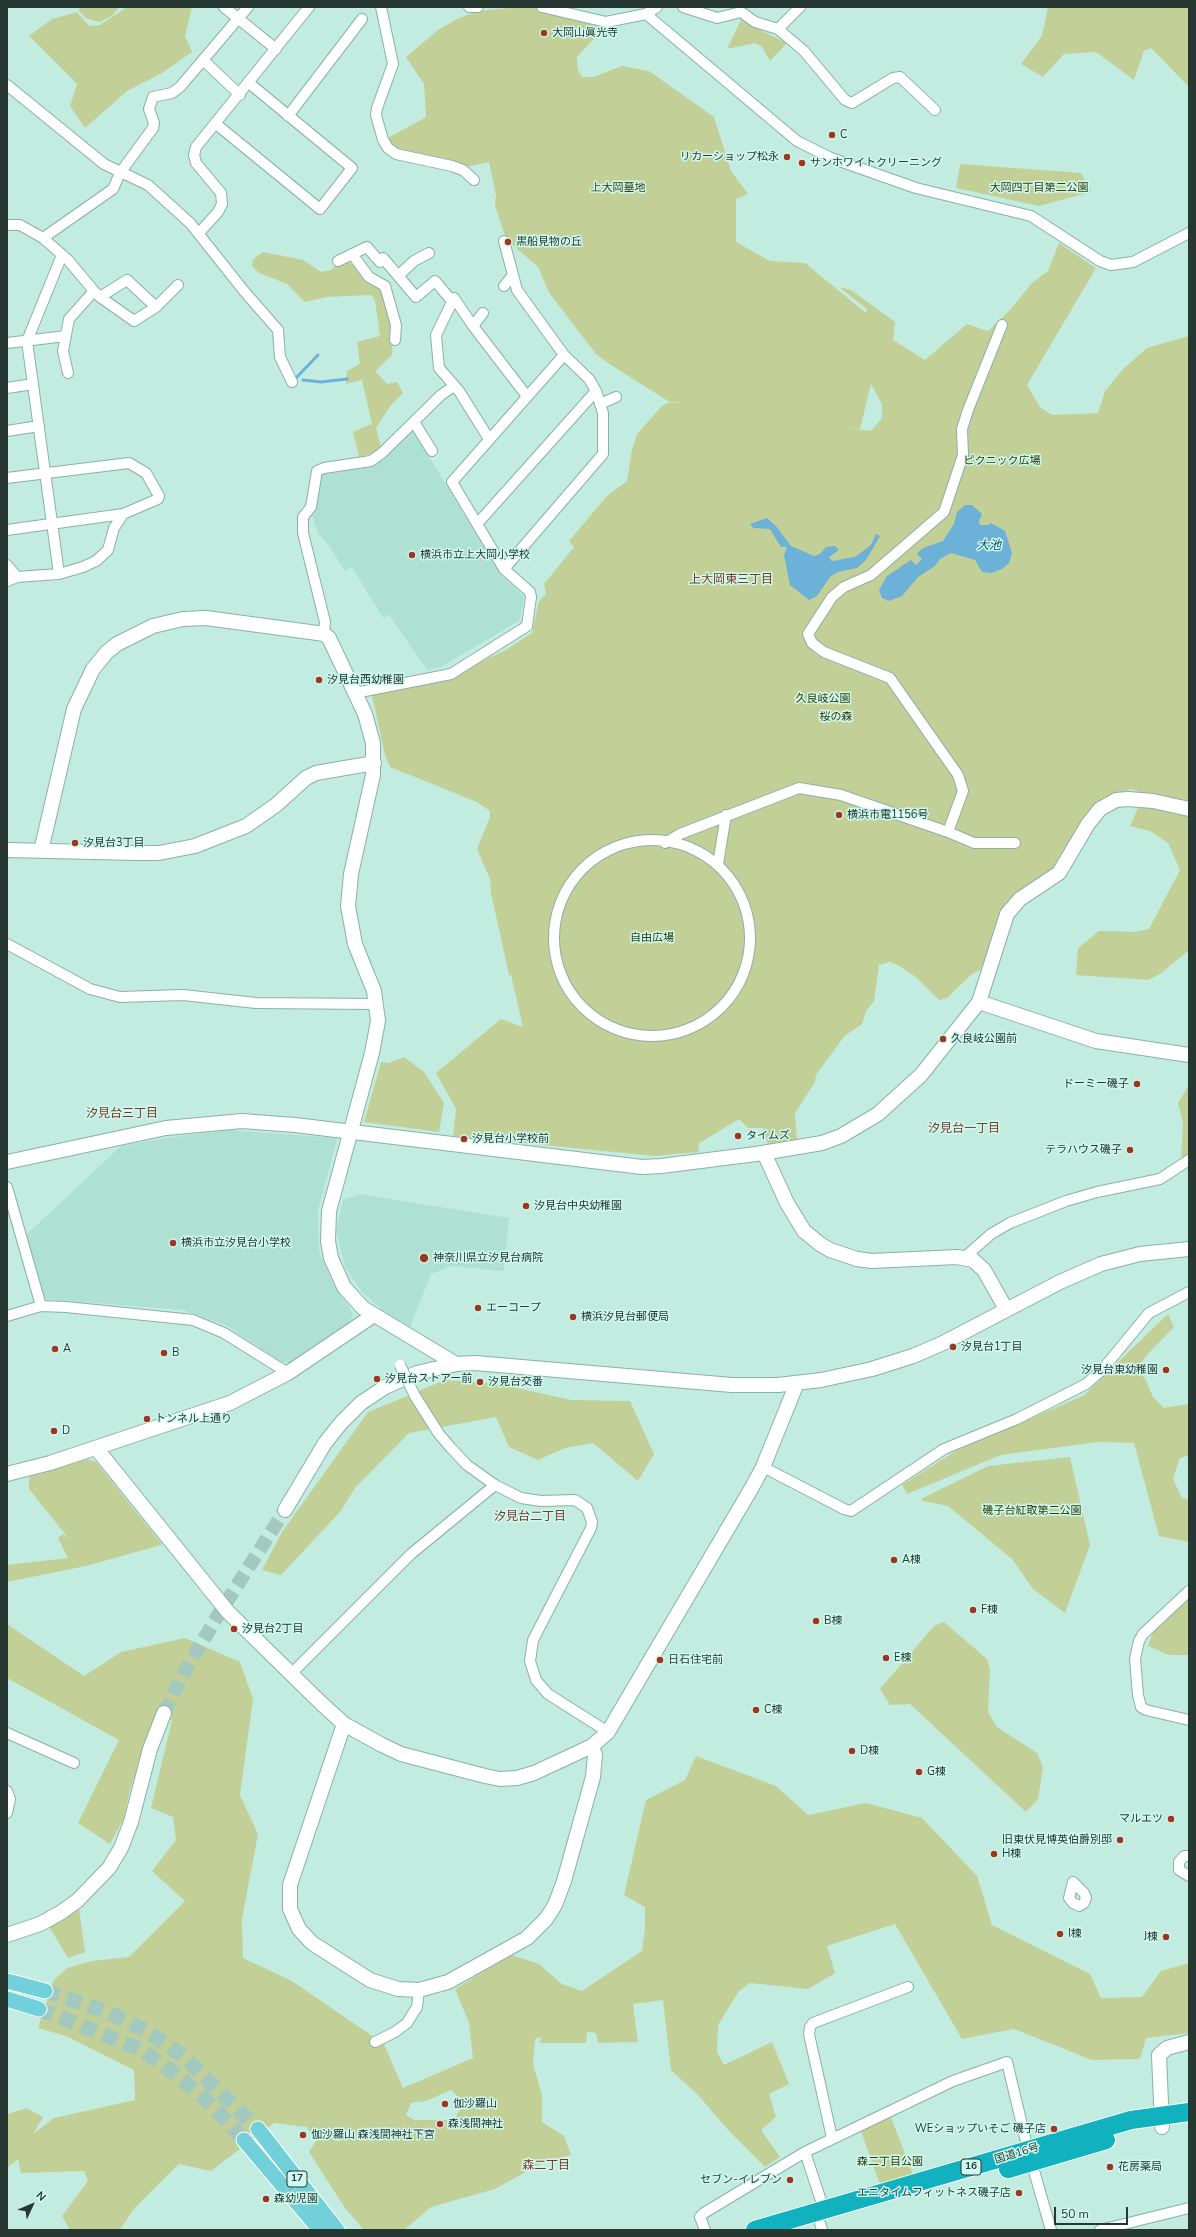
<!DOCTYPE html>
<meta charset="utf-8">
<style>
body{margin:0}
#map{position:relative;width:1196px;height:2237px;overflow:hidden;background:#c2ece0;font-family:"Nunito Sans",sans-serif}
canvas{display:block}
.frame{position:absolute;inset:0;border:8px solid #273833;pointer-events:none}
.north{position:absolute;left:12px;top:2185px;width:40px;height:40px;-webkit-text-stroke:3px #cff9ee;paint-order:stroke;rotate:46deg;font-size:11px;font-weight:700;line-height:16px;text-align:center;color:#273833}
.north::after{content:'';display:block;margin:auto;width:14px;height:18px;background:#273833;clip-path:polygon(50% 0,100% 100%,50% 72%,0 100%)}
.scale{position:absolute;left:1054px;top:2207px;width:74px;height:18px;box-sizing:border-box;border:2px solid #273833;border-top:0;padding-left:5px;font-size:12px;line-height:14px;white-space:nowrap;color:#273833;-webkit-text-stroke:3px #cff9ee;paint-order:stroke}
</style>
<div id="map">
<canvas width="1196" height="2237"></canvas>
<div class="frame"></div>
<div class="north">N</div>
<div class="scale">50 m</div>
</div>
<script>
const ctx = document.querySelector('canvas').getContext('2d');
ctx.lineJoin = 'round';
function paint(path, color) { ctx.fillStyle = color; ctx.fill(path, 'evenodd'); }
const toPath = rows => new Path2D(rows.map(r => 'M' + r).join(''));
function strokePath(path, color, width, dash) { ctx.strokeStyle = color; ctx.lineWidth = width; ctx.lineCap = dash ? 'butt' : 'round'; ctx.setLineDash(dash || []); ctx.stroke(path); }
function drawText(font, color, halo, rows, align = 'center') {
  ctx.font = font + ' "Nunito Sans","Noto Sans JP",sans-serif'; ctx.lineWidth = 3; ctx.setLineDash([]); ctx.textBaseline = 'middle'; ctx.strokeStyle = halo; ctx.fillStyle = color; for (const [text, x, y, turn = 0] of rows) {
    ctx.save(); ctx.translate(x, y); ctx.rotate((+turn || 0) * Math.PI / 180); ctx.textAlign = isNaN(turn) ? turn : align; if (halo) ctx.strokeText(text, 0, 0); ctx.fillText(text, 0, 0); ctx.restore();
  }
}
paint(toPath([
 [409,431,414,432,501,575,524,596,520,620,441,667,427,670,389,615,383,618,352,567,345,571,328,544,318,533,311,512,319,475,323,472,375,464],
 [229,1130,336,1138,337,1140,318,1210,319,1251,333,1284,350,1308,353,1316,348,1323,289,1363,280,1361,225,1325,183,1310,46,1299,44,1297,25,1236,121,1146,172,1137],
 [360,1194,509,1218,504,1271,451,1266,431,1274,410,1327,382,1310,362,1292,345,1267,336,1230,343,1200]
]), '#aee1d3');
paint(toPath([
 [80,7,119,7,113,15,100,22,86,18,79,11],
 [127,7,192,7,185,36,192,52,162,73,127,91,85,128,70,106,77,84,29,36,52,19,77,12,89,26,100,25],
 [522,7,545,9,597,23,597,26,603,29,577,57,578,70,582,77,593,77,622,66,649,71,714,117,731,171,748,194,736,199,736,242,770,261,805,263,866,313,867,309,839,287,851,290,895,322,893,340,925,360,967,324,988,331,1009,311,1032,283,1048,271,1059,243,1096,268,1027,385,1040,407,1052,415,1098,413,1105,391,1123,369,1147,348,1189,336,1189,950,1160,974,1148,980,1076,975,1078,948,1099,931,1134,932,1149,929,1180,870,1168,843,1150,831,1130,826,1144,794,1132,789,1118,793,1102,800,1054,868,1030,883,1013,897,980,970,972,974,947,998,939,1000,916,977,898,965,889,962,879,965,874,1001,866,1011,862,1024,846,1035,840,1042,816,1075,815,1082,795,1113,797,1140,768,1144,763,1128,748,1128,739,1119,698,1144,699,1152,654,1156,453,1136,456,1109,436,1073,501,1019,523,1027,511,975,509,975,491,893,490,879,477,849,490,817,490,811,477,802,390,767,385,755,372,695,436,679,467,668,504,651,532,633,539,601,546,594,544,584,574,547,569,541,607,496,627,481,632,450,637,434,662,406,669,402,688,404,668,401,608,363,596,354,550,294,538,267,506,239,495,206,496,195,489,162,466,167,393,149,386,139,426,117,424,84,406,57,438,30,457,19,477,11],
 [871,384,882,404,882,418,871,431,842,427,860,429],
 [1048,7,1189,7,1189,87,1151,48,1144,51,1134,80,1096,52,1064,54,1043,77,1021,64,1042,36],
 [743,19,762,31,787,43,770,61,762,47,755,43,727,49,741,20],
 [960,164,1081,173,1091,192,1039,206,956,188],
 [263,252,303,260,321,272,331,270,335,266,349,262,382,288,393,323,392,355,375,371,387,384,397,382,403,393,391,405,376,428,381,447,373,453,359,457,353,432,372,424,362,380,346,384,347,371,360,364,357,342,380,336,375,300,371,295,327,297,305,302,287,284,259,273,252,266,253,259],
 [404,1057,424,1072,444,1103,439,1132,364,1122,381,1062,389,1063],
 [1189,1085,1189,1153,1181,1160,1183,1123,1178,1103],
 [1168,1314,1174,1327,1146,1356,1137,1370,1145,1378,1153,1397,1164,1408,1189,1404,1189,1455,1180,1458,1173,1479,1182,1498,1189,1500,1189,1542,1159,1536,1134,1443,1098,1442,1001,1455,907,1494,902,1485,957,1450,1083,1396],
 [445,1380,499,1384,571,1400,630,1401,654,1454,638,1481,593,1443,565,1448,538,1460,509,1447,496,1417,409,1433,355,1488,340,1512,281,1575,262,1570,282,1532,368,1412],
 [1070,1457,1090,1545,1065,1613,1033,1589,1012,1559,948,1506,923,1501,921,1499,988,1466],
 [88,1459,96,1462,162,1544,161,1545,86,1566,7,1582,7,1565,68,1558,58,1538,63,1534,69,1539,29,1489,29,1477],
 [1189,1599,1189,1655,1169,1655,1148,1646,1153,1632],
 [944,1622,987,1659,990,1669,988,1712,997,1727,1037,1753,1043,1767,1038,1799,1026,1812,910,1704,890,1705,880,1689,934,1626],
 [7,1624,84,1676,121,1652,185,1638,240,1662,253,1699,240,1795,258,1834,242,1919,243,1958,292,1981,384,2044,403,2088,473,2058,469,2023,455,1989,511,1955,539,1964,562,1984,582,1991,642,1951,645,1929,645,1907,624,1895,646,1800,685,1780,696,1756,776,1786,808,1815,866,1803,922,1818,977,1876,992,1925,1090,1974,1101,1998,1142,1997,1161,1971,1189,1963,1189,2033,1146,2038,1140,2059,1092,2060,1014,2029,962,2039,895,1924,827,1946,835,1973,808,1989,750,1983,739,1991,718,2025,717,2052,724,2065,772,2042,789,2084,769,2094,776,2117,761,2130,780,2157,765,2167,729,2131,698,2095,671,2070,663,2000,633,2004,638,2042,598,2043,596,2033,587,2032,586,2043,540,2043,541,2037,535,2039,533,2064,542,2095,542,2122,564,2136,571,2155,542,2163,495,2189,431,2207,404,2230,364,2230,345,2208,309,2152,316,2141,307,2127,274,2123,211,2171,179,2164,133,2210,120,2230,70,2230,62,2216,88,2181,84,2171,21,2173,18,2159,7,2168,7,2114,27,2108,43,2117,33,2134,54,2118,135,2100,134,2070,66,2036,38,2028,54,1980,67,1968,92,1961,129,1957,185,1901,152,1871,176,1840,173,1817,151,1808,172,1720,159,1716,131,1786,123,1820,110,1844,78,1823,119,1740,7,1678],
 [451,2090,464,2102,454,2120,414,2120,406,2115,411,2103,426,2101],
 [79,1908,85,1952,68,1958,48,1925,64,1919],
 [890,2115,913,2174,880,2185,861,2131]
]), '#c2d098');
paint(toPath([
 [965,505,972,505,982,514,979,521,980,525,988,525,991,523,1005,531,1012,553,1009,563,1002,569,991,573,982,572,975,560,951,553,940,559,935,566,918,577,902,596,889,601,882,598,879,590,887,576,911,560,916,565,922,559,917,554,923,548,943,541,954,524,957,512],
 [767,518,776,526,791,546,814,556,820,554,826,547,835,546,839,550,829,557,832,561,855,557,871,545,876,534,880,536,866,560,857,568,838,572,830,577,817,596,809,600,790,585,784,555,787,547,781,547,770,529,753,528,750,524]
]), '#6cb1d8');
strokePath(toPath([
 [295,379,318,355],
 [303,380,321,382,347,379]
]), '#6cb1d8', 3);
strokePath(toPath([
 [164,1713,185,1671,217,1617,285,1510]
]), '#a3c8bd', 14, [14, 7]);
strokePath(toPath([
 [45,1991,105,2011,147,2031,183,2056,258,2129],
 [39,2009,140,2049,173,2072,205,2099,244,2140]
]), '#a3c8bd', 15, [15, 8]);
const street = toPath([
 [224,7,276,49],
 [381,7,393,64,377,108,376,115,383,140,388,148,396,154,452,166,463,170,474,180],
 [469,7,478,7],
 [542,7,606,22,646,14,657,7],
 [683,7,717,18,741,12,755,22,778,29,804,51,845,100,852,103,893,78,900,77,935,110],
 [646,14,797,141,831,158,916,188,1031,216,1100,261,1111,265,1133,262,1189,233],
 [778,29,800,7],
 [203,60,240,95],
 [7,85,104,164,148,185,190,223,244,291,278,330,280,357,292,382],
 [288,116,362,19],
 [216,124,320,209,352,168,249,83],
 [7,225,20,225,43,238,68,260,94,291,69,319,63,351,68,373],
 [199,233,218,212,222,204,221,193,196,163,194,155,196,147,309,7],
 [43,238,113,189,120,173,153,128,154,123,149,109,153,97,172,93,180,87,248,7],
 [504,241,517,290,564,355],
 [352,254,369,277,385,286,396,325,395,340],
 [338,261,367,247,380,262,383,258,416,297,435,281,452,301],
 [399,275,414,261,429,253],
 [504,286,512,276],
 [94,291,100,297,127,280,156,307,134,321,100,297],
 [156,307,178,285],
 [473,326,483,313],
 [7,343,66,336],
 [7,388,33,384],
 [600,404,616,397],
 [414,422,432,451],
 [7,431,39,426],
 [489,439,459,391,439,368,436,335,454,298,473,326,526,395],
 [7,478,129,463,146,473,159,496,158,499,123,514,7,530],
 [477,524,596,391],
 [7,565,17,577],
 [59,574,27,341,62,255],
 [7,581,17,577,59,574,83,567,96,561,108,550,114,528,123,514],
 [324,634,325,622,303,533,303,517,311,507,317,471,324,468,371,461,382,453,441,395,454,386],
 [355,693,451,674,527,626,531,597,530,592,504,569,452,482,564,355,589,379,596,391,603,413,603,454,504,569],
 [948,832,963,791,958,775,890,678,824,652,812,643,808,634,832,597,844,587,871,575,944,512,963,455,962,429,968,410,1002,325],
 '554 938a98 98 0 1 1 196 0a98 98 0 1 1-196 0Z',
 [665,843,680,834,799,788,841,795,948,832,974,843,1015,843],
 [718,864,726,815],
 [7,944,90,989,120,997,183,995,256,1003,377,1004],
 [7,1187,41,1306],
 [965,1257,991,1234,1010,1223,1066,1201,1097,1192,1160,1179,1189,1160],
 [7,1316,41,1306,66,1307,193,1320,224,1333,288,1373],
 [415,1396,439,1434,451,1448,467,1465,495,1485,521,1498,541,1501,575,1500,587,1508,592,1522,591,1528,533,1640,530,1661,536,1680,548,1694,608,1732],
 [763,1467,844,1509,851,1511,944,1449,1017,1419,1086,1384,1102,1370,1149,1313,1189,1292],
 [1189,1591,1143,1634,1139,1641,1135,1659,1138,1695,1141,1707,1146,1710,1189,1720],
 [291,1674,411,1554,495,1485],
 [7,1733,74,1763],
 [7,1791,10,1799,7,1813],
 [1189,1856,1184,1856,1179,1862,1179,1870,1189,1876],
 [1073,1882,1084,1893,1086,1898,1084,1903,1079,1906,1073,1903,1069,1898,1073,1882],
 [375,2042,395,2032,407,2023,417,2007,419,1990],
 [832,2138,809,2034,810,2027,813,2023,908,1987],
 [805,2152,824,2210],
 [820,2223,822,2230],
 [705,2230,700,2217,704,2213,805,2152,953,2081,1007,2062,1028,2150,1051,2230],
 [1100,2230,1189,2208]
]);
const secondary = toPath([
 [7,850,136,853,159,853,195,846,246,826,276,805,306,778,316,773,374,763],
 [41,851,74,709,93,669,107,652,117,644,153,626,183,619,206,618,310,632,324,634,329,638,365,714,373,743,373,775,351,874,348,906,355,944,374,991,378,1021,372,1053,329,1211,328,1241,331,1258,344,1287,363,1308,456,1364],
 [979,1002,1096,1041,1189,1055],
 [764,1153,787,1203,804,1231,820,1244,830,1250,857,1259,872,1261,957,1257,973,1260,984,1270,1006,1309],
 [7,1162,166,1128,242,1121,295,1125,642,1167,661,1166,756,1154,822,1143,841,1136,878,1114,921,1075,979,1002,1007,914,1020,899,1059,873,1088,824,1100,809,1116,800,1128,799,1153,801,1189,809],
 [96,1448,228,1612,322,1704,344,1724,382,1745,401,1754,485,1776,500,1779,517,1778,534,1773,575,1754,592,1746,608,1732,751,1489,763,1467,797,1383],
 [7,1474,50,1463,230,1403,288,1373,374,1315],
 [285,1510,325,1443,341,1423,361,1403,385,1387,417,1373,456,1364,475,1363,732,1385,778,1385,821,1380,872,1369,913,1356,941,1344,1060,1282,1101,1264,1140,1254,1189,1249],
 [344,1724,290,1885,290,1909,299,1929,312,1943,370,1980,398,1989,419,1990,448,1982,527,1938,546,1919,555,1905,564,1881,593,1777,595,1755,592,1746],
 [7,1935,40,1924,60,1913,77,1901,109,1868,121,1848,131,1822,150,1749,164,1713],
 [1162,2127,1159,2055,1167,2048,1189,2042]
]);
const primary = toPath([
 [7,1981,45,1991],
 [7,1999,39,2009],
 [258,2129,337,2230],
 [244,2140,320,2230]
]);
const highway = toPath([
 [1008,2169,1106,2140],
 [755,2230,1131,2120,1189,2112]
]);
strokePath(street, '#89b1a6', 12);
strokePath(secondary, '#89b1a6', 16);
strokePath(primary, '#fff', 17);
strokePath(highway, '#fff', 20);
strokePath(street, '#fff', 10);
strokePath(secondary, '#fff', 14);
strokePath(primary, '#71d0d9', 15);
strokePath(highway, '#12b1c0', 18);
const streetBridge = toPath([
 [400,1365,415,1396]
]);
strokePath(streetBridge, '#89b1a6', 12, []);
strokePath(streetBridge, '#fff', 10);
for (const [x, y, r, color] of [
 [544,33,4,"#9f3620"],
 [832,135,4,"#9f3620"],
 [787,157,4,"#9f3620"],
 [802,163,4,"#9f3620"],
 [508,242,4,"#9f3620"],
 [412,555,4,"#9f3620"],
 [319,680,4,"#9f3620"],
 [839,815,4,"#9f3620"],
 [75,843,4,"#9f3620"],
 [943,1039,4,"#9f3620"],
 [1137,1084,4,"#9f3620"],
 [738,1136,4,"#9f3620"],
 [464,1139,4,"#9f3620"],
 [1130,1150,4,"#9f3620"],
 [526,1206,4,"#9f3620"],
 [173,1243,4,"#9f3620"],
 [424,1258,5,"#9f3620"],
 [478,1308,4,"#9f3620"],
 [573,1317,4,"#9f3620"],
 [953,1347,4,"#9f3620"],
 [55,1349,4,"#9f3620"],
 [164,1353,4,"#9f3620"],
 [1166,1370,4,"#9f3620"],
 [377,1379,4,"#9f3620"],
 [480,1382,4,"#9f3620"],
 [147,1419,4,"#9f3620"],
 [54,1431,4,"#9f3620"],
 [894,1560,4,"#9f3620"],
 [973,1610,4,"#9f3620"],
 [816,1621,4,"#9f3620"],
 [234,1629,4,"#9f3620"],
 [886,1658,4,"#9f3620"],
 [660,1660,4,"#9f3620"],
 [756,1710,4,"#9f3620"],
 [852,1751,4,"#9f3620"],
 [919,1772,4,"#9f3620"],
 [1171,1819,4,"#9f3620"],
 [1120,1840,4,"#9f3620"],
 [994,1854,4,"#9f3620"],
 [1060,1934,4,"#9f3620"],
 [1166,1937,4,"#9f3620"],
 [445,2104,4,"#9f3620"],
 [440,2124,4,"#9f3620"],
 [1054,2129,4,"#9f3620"],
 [303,2135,4,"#9f3620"],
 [1110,2167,4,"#9f3620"],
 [790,2180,4,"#9f3620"],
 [1019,2193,4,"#9f3620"],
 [266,2199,4,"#9f3620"]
]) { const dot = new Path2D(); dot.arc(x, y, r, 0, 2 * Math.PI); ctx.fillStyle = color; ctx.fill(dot); strokePath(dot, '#cff9ee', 1.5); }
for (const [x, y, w] of [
 [971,2167,20],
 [297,2179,20]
]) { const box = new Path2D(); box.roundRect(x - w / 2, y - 8, w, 16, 3); ctx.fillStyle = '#cff9ee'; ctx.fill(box); strokePath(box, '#273833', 1); }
drawText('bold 10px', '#273833', null, [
 ["16",971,2167],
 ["17",297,2179]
]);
drawText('11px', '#273833', '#cff9ee', [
 ["大岡山眞光寺",552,33],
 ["C",840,135],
 ["リカーショップ松永",779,157,"right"],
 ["サンホワイトクリーニング",810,163],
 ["黒船見物の丘",516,242],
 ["横浜市立上大岡小学校",420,555],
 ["汐見台西幼稚園",327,680],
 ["横浜市電1156号",847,815],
 ["汐見台3丁目",83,843],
 ["久良岐公園前",951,1039],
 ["ドーミー磯子",1129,1084,"right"],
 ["タイムズ",746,1136],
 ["汐見台小学校前",472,1139],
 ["テラハウス磯子",1122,1150,"right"],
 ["汐見台中央幼稚園",534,1206],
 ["横浜市立汐見台小学校",181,1243],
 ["神奈川県立汐見台病院",433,1258],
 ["エーコープ",486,1308],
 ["横浜汐見台郵便局",581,1317],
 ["汐見台1丁目",961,1347],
 ["A",63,1349],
 ["B",172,1353],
 ["汐見台東幼稚園",1158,1370,"right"],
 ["汐見台ストアー前",385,1379],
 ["汐見台交番",488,1382],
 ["トンネル上通り",155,1419],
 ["D",62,1431],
 ["A棟",902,1560],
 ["F棟",981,1610],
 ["B棟",824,1621],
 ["汐見台2丁目",242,1629],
 ["E棟",894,1658],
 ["日石住宅前",668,1660],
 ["C棟",764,1710],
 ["D棟",860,1751],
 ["G棟",927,1772],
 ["マルエツ",1163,1819,"right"],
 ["旧東伏見博英伯爵別邸",1112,1840,"right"],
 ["H棟",1002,1854],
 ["I棟",1068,1934],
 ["J棟",1158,1937,"right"],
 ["伽沙羅山",453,2104],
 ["森浅間神社",448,2124],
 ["WEショップいそご 磯子店",1046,2129,"right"],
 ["伽沙羅山 森浅間神社下宮",311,2135],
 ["花房薬局",1118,2167],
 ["セブン-イレブン",782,2180,"right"],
 ["エニタイムフィットネス磯子店",1011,2193,"right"],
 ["森幼児園",274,2199]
], 'left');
drawText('11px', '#333c09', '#cff9ee', [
 ["上大岡墓地",618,188],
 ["大岡四丁目第二公園",1039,188],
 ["ピクニック広場",1002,461],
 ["久良岐公園",823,699],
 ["桜の森",836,717],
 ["自由広場",652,938],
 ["磯子台紅取第二公園",1032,1511],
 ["森二丁目公園",890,2162]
]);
drawText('11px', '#273833', '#cff9ee', [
 ["国道16号",1017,2154,-17]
]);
drawText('italic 12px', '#0d4661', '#cff9ee', [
 ["大池",989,546]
]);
drawText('12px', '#7c3728', '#cff9ee', [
 ["上大岡東三丁目",731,580],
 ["汐見台三丁目",122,1114],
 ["汐見台一丁目",964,1129],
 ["汐見台二丁目",530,1517],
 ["森二丁目",546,2166]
]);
</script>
